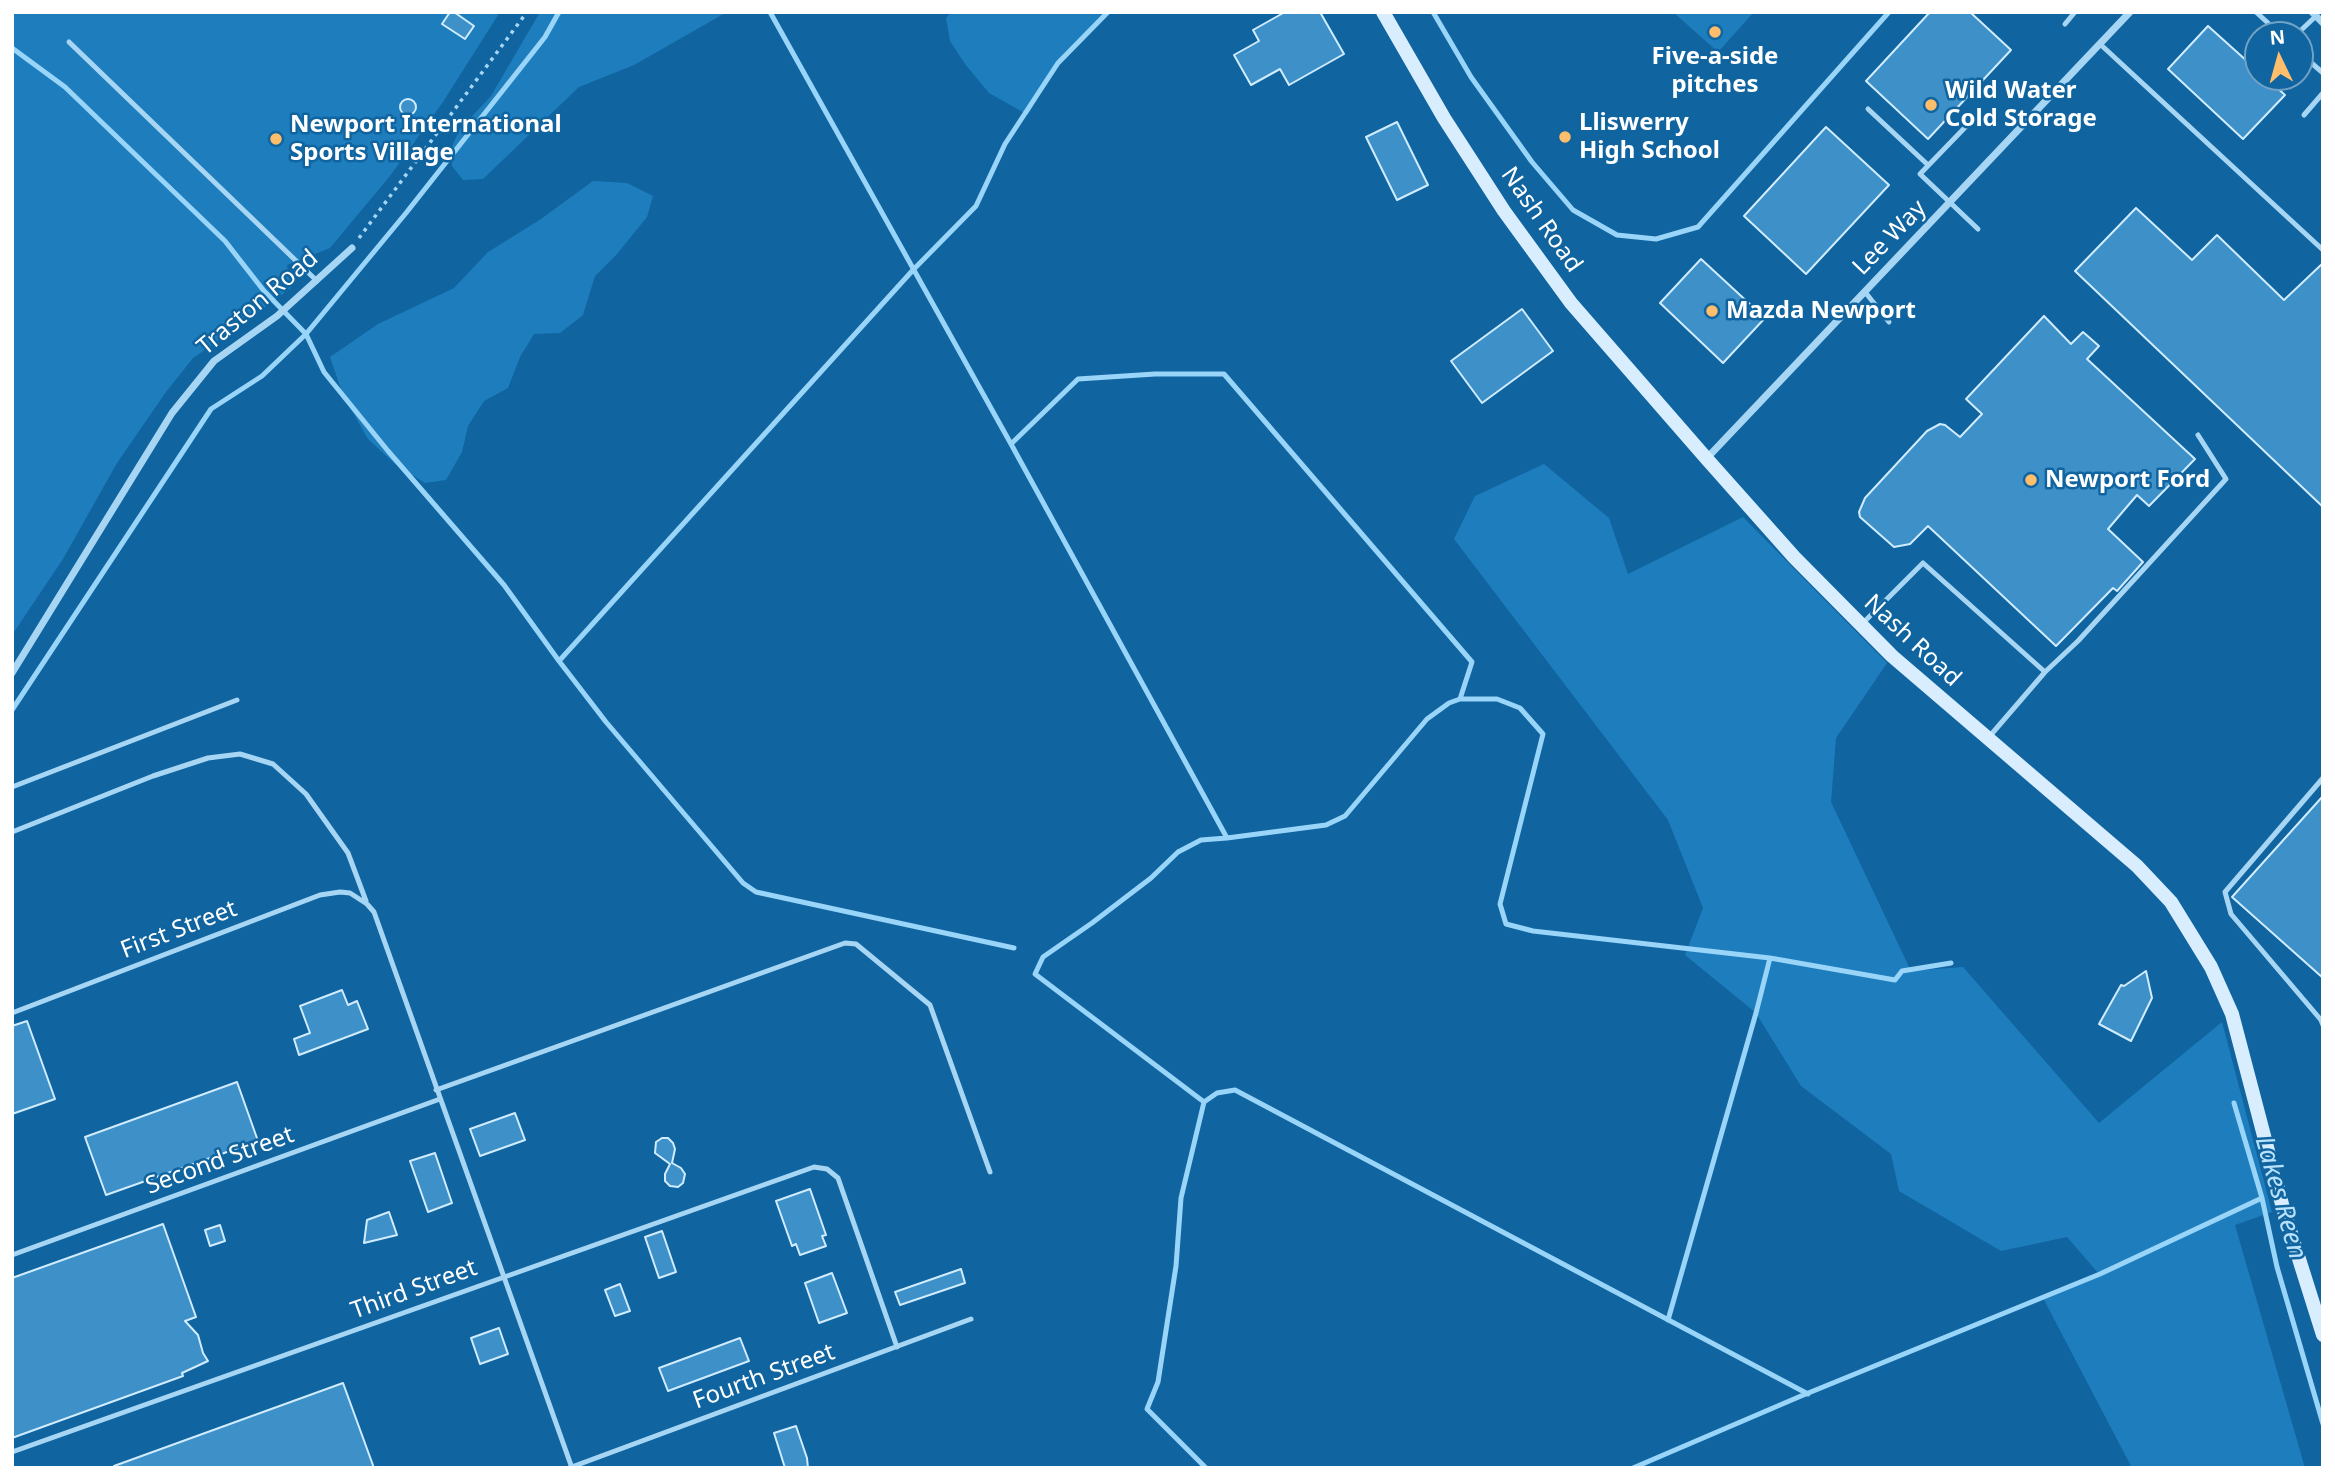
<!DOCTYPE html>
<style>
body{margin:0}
#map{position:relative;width:2335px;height:1480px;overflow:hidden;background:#10649f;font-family:"Noto Sans",sans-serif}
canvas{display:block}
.frame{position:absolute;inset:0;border:14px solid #fff;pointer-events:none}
.north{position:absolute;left:2244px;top:21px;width:70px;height:70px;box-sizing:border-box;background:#10649f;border:2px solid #70a2c5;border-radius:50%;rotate:355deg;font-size:19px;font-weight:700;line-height:28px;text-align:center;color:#fff}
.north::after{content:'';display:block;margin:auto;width:24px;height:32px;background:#ffbe6b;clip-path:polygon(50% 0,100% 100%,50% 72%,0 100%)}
</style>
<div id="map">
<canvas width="2335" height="1480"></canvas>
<div class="frame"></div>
<div class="north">N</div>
</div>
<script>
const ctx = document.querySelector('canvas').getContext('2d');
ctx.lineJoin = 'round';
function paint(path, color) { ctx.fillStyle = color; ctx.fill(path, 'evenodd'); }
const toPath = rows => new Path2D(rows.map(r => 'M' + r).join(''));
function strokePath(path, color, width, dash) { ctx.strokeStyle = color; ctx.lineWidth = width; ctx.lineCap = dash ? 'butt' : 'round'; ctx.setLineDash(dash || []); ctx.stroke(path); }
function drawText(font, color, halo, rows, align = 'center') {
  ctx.font = font + ' "Noto Sans",sans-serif'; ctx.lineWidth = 5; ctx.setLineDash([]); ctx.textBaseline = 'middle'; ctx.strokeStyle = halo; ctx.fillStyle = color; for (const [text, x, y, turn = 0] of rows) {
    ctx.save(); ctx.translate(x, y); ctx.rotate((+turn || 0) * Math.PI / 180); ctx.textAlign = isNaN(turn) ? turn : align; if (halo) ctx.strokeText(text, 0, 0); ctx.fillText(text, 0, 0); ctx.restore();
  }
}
paint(toPath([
 [12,12,500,12,443,102,390,176,330,248,287,265,291,288,234,330,193,358,166,392,117,463,63,559,12,635],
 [540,12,727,12,634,65,579,87,483,179,463,180,452,166,452,146,460,129,491,96],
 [951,12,1108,12,1058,63,1028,115,989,93,965,64,950,41,946,18],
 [1673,12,1754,12,1718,52],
 [593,181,627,183,653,196,647,217,617,254,595,276,583,315,560,333,534,334,520,357,508,388,484,401,468,426,462,452,446,480,425,483,395,464,368,439,343,395,330,357,378,324,454,288,488,252,541,219],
 [1544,464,1609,518,1628,574,1743,517,1887,663,1836,738,1831,802,1911,971,1963,967,2099,1123,2222,1022,2272,1212,2235,1225,2305,1468,2132,1468,2043,1298,2099,1274,2067,1237,2001,1251,1899,1191,1891,1154,1801,1086,1756,1013,1685,955,1703,908,1668,820,1454,539,1475,496]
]), '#1e7ebd');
strokePath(toPath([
 [559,12,545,37,406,213,306,334,324,372,388,451,504,585,559,661],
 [770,12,1011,444,1227,838,1201,840,1178,852,1151,878,1092,923,1043,957,1035,974,1204,1102,1217,1093,1235,1090,1808,1394],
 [1433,12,1471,77,1532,162,1573,210,1617,235,1656,239,1698,227,1889,12],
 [12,48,65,87,225,241,264,291,306,334,262,376,211,409,12,710],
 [1011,444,1078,379,1155,374,1224,374,1472,662,1460,699,1449,703,1427,719,1345,816,1326,825,1227,838],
 [1460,699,1497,699,1520,708,1543,734,1500,904,1506,924,1533,931,1770,958,1895,980,1902,971,1951,963],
 [1014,948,756,892,743,883,606,722,559,661,913,270,976,206,1005,144,1058,63,1108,12],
 [1204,1102,1181,1198,1176,1266,1158,1382,1147,1409,1206,1468],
 [2234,1103,2262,1198,2277,1267,2323,1424],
 [1668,1320,1756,1013,1770,958],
 [1633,1468,1801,1396,2100,1274,2262,1198]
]), '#99d4f9', 5);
const building = toPath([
 [450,12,454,12,474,26,465,39,442,24,450,12],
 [1285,12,1320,12,1344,54,1289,85,1280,69,1251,85,1234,55,1259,41,1253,30,1285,12],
 [1930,12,1970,12,2011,50,1928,139,1866,81,1930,12],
 [2208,26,2258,71,2258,77,2265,77,2285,95,2243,139,2168,69,2208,26],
 '400 107a8 8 0 1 1 16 0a8 8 0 1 1-16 0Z',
 [1397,122,1428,185,1397,200,1366,137,1397,122],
 [1826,127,1889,185,1806,274,1744,216,1826,127],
 [2136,208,2192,260,2217,235,2284,300,2323,263,2323,507,2075,271,2136,208],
 [1701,259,1765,318,1723,363,1660,303,1701,259],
 [1522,309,1553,351,1482,403,1451,361,1522,309],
 [2044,316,2071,344,2083,332,2099,346,2087,359,2195,459,2149,506,2137,495,2108,529,2143,562,2117,591,2113,588,2056,646,1928,526,1910,544,1894,547,1860,517,1859,512,1865,498,1927,431,1940,424,1945,425,1960,437,1982,414,1966,399,2044,316],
 [2323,796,2323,978,2232,897,2323,796],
 [2146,971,2152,998,2131,1041,2099,1024,2121,985,2124,986,2146,971],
 [342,990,348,1005,357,1001,368,1029,299,1055,294,1039,310,1033,300,1006,342,990],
 [27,1021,55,1099,12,1114,12,1026,27,1021],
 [237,1082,258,1141,106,1195,85,1137,237,1082],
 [515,1113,525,1140,480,1156,470,1129,515,1113],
 [662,1138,668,1138,673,1143,675,1149,672,1163,681,1168,685,1174,683,1183,678,1187,670,1186,665,1181,665,1174,670,1164,655,1153,656,1142,662,1138],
 [435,1153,452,1203,428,1212,410,1161,435,1153],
 [810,1189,826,1235,822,1236,826,1246,800,1255,796,1244,792,1246,776,1201,810,1189],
 [389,1212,397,1235,364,1243,367,1220,389,1212],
 [163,1224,196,1317,185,1321,198,1335,203,1353,208,1361,182,1373,183,1376,12,1438,12,1278,163,1224],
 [220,1225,225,1241,210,1246,205,1230,220,1225],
 [662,1231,676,1272,659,1278,645,1237,662,1231],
 [961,1269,965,1283,900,1305,895,1292,961,1269],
 [832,1273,847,1313,819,1323,805,1283,832,1273],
 [620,1284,630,1311,615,1316,605,1290,620,1284],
 [499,1328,508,1354,480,1364,471,1338,499,1328],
 [740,1338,749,1361,668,1391,659,1368,740,1338],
 [343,1383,374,1468,114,1468,114,1466,343,1383],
 [796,1426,807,1458,808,1468,785,1468,774,1433,796,1426]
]);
paint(building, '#3e90c8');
strokePath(building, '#d0ecfe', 2);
strokePath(toPath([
 [359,238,527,12]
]), '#a7d6f5', 3.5, [3.5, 5]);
strokePath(toPath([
 [2256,12,2281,35],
 [2065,24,2075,12],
 [2296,35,2316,16],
 [69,42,317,281],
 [2100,44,2323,250],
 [2300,53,2323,73],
 [1868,109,1928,165],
 [1978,114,1920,174,1978,229],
 [2304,115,2323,93],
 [1865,292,1889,322],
 [1863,623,1923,563,2045,672],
 [1989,737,2045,672,2078,641,2226,479,2198,435],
 [2323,778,2225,892,2231,914,2321,1020,2323,1025],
 [12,787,237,700],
 [12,832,153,776,208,758,240,754,273,764,306,794,348,853,366,901],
 [12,1013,320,895,340,892,350,893,367,904,374,912,572,1468],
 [436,1090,845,943,856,944,930,1005,990,1172],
 [12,1255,440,1099],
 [12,1452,814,1167,827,1169,838,1178,897,1347],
 [569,1468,971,1319]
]), '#a7d6f5', 5);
strokePath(toPath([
 [2312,12,2323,23],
 [1707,458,2130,12],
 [12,673,172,413,214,361,277,316,352,248]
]), '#a7d6f5', 7);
strokePath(toPath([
 [1383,12,1444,118,1504,211,1571,303,1706,458,1794,557,1892,656,2137,866,2171,902,2211,967,2232,1014,2283,1208,2323,1335]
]), '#d8eefe', 14);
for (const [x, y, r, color] of [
 [1715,32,7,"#ffbe6b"],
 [1931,105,7,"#ffbe6b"],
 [1565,137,7,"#ffbe6b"],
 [276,139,7,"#ffbe6b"],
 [1712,311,7,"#ffbe6b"],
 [2031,480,7,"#ffbe6b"]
]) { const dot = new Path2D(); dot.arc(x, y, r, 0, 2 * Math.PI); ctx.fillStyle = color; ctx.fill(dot); strokePath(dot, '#10649f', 2.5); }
drawText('bold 24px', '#fff', '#10649f', [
 ["Five-a-side",1715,57,"center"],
 ["pitches",1715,85,"center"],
 ["Wild Water",1945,91],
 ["Cold Storage",1945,119],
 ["Lliswerry",1579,123],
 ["High School",1579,151],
 ["Newport International",290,125],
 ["Sports Village",290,153],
 ["Mazda Newport",1726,311],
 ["Newport Ford",2045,480]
], 'left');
drawText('24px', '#fff', '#10649f', [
 ["Nash Road",1541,220,55],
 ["Lee Way",1890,238,-46],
 ["Traston Road",258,303,-40],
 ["Nash Road",1912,641,43],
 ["First Street",179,930,-21],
 ["Second Street",220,1161,-20],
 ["Third Street",414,1290,-20],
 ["Fourth Street",764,1377,-20]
]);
drawText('italic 26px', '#b8e1fc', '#10649f', [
 ["Lakes Reen",2280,1198,74]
]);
</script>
